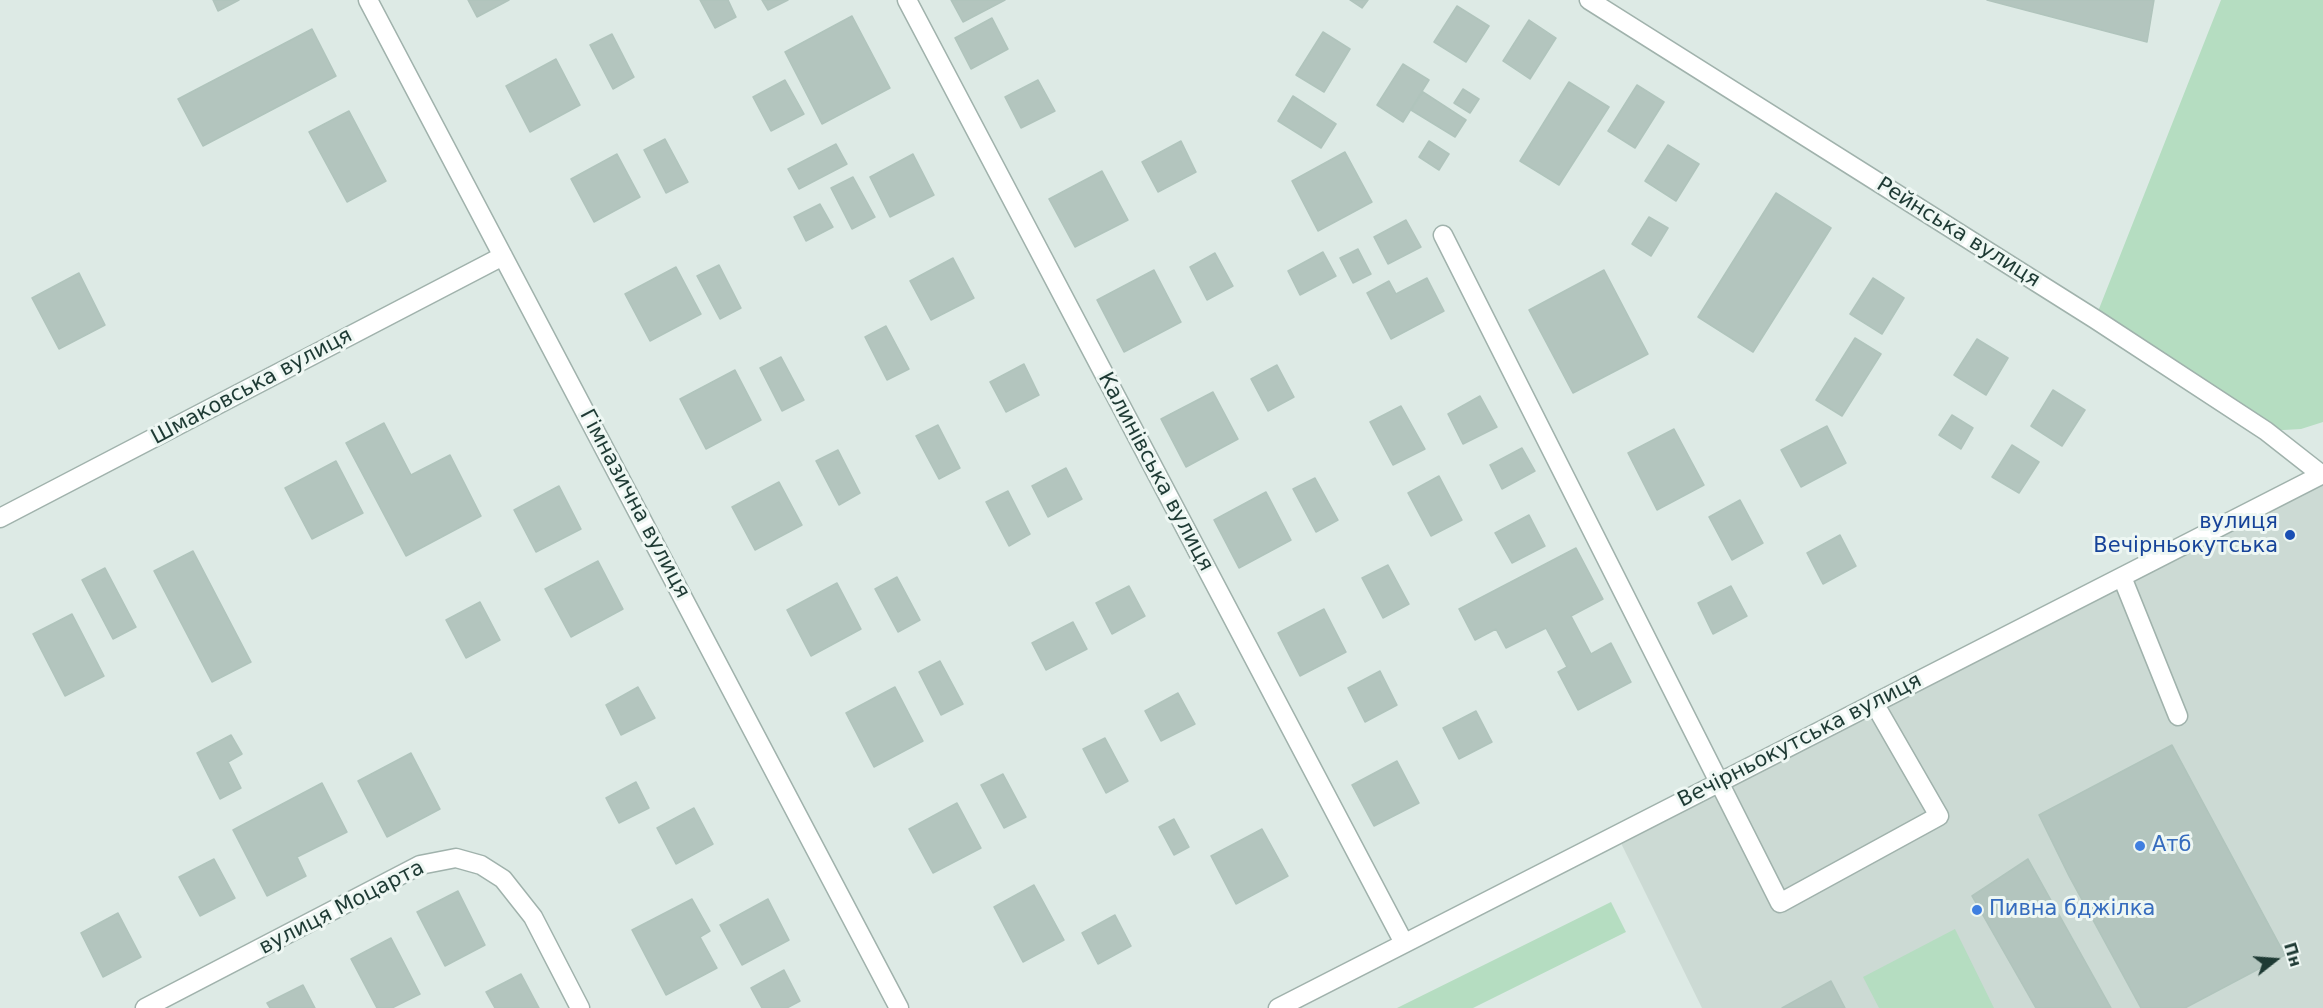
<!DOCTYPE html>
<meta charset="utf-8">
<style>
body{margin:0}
#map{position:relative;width:2323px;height:1008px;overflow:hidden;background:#ddeae5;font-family:"DejaVu Sans",sans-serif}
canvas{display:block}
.north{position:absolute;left:2245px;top:930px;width:60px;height:60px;-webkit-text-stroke:4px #eef7f3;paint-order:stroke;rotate:73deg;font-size:16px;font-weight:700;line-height:24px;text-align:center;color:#1e3a34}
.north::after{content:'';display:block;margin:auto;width:21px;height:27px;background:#1e3a34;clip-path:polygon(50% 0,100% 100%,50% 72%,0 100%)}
</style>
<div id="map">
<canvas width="2323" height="1008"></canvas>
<div class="north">Пн</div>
</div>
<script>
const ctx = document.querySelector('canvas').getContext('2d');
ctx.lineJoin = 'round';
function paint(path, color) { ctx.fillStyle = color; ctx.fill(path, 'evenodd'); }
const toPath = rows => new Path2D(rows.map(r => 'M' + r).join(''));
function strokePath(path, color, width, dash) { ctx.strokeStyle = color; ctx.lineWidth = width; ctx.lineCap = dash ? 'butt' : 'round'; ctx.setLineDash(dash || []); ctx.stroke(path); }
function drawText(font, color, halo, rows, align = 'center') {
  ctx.font = font + ' "DejaVu Sans",sans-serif'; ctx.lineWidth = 6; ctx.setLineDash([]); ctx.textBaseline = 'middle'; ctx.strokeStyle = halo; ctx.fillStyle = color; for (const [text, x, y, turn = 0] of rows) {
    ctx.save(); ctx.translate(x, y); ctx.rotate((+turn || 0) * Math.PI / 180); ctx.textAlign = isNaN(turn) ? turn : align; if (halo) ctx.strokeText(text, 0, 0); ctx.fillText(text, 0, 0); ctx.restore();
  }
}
paint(toPath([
 [2323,474,2323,1008,1702,1008,1617,835]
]), '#ccdad4');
paint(toPath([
 [2221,0,2323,0,2323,422,2301,429,2266,431,2095,319],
 [1611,902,1626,932,1473,1008,1397,1008],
 [1955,929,1994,1008,1879,1008,1863,977]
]), '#b5ddc1');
const building = toPath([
 [213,0,239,0,218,11,213,0],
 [468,0,509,0,477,17,468,0],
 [700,0,728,0,736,17,715,28,700,0],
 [762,0,788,0,768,10,762,0],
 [951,0,1005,0,963,22,951,0],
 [1350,0,1368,0,1362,8,1350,0],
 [1987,0,2154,0,2147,42,1987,0],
 [1457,6,1489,26,1466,62,1434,42,1457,6],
 [852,16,890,88,822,124,785,52,852,16],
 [992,18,1008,49,971,69,955,38,992,18],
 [1529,20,1556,38,1530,79,1503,61,1529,20],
 [312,29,336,76,203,146,178,99,312,29],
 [1323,32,1350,49,1324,92,1296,75,1323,32],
 [612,34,634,77,613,89,590,45,612,34],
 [556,59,580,105,530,132,506,86,556,59],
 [1403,64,1429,80,1403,122,1377,105,1403,64],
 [785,80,804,114,771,131,753,97,785,80],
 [1038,80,1055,111,1021,128,1005,97,1038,80],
 [1569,82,1609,107,1559,185,1520,161,1569,82],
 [1637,85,1664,102,1635,148,1608,131,1637,85],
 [1463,89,1479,99,1470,113,1454,103,1463,89],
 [1423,92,1466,120,1455,137,1411,110,1423,92],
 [1293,96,1336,124,1321,148,1278,121,1293,96],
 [349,111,386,181,347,202,309,132,349,111],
 [665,139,688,182,666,193,644,150,665,139],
 [1181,141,1196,172,1158,192,1142,162,1181,141],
 [1429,141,1449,154,1439,170,1419,157,1429,141],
 [836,144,847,164,799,189,788,169,836,144],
 [1668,145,1699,164,1676,201,1645,181,1668,145],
 [1345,152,1372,202,1318,231,1292,181,1345,152],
 [617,154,640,197,594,222,571,179,617,154],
 [913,154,934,195,890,217,870,177,913,154],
 [1102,171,1128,220,1075,247,1049,199,1102,171],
 [853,177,875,217,852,229,831,188,853,177],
 [1776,193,1831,228,1753,352,1698,317,1776,193],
 [820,204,833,227,806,241,794,217,820,204],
 [1649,217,1668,228,1651,256,1632,244,1649,217],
 [1406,220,1421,247,1388,264,1374,237,1406,220],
 [1358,249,1371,274,1353,283,1340,258,1358,249],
 [1323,252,1336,276,1300,295,1288,271,1323,252],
 [1215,253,1233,286,1207,300,1190,267,1215,253],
 [953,258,974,298,931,320,910,281,953,258],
 [719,265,741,308,720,319,697,276,719,265],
 [676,267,701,314,650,341,625,294,676,267],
 [1154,270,1181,322,1124,352,1097,300,1154,270],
 [1604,270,1648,354,1573,393,1529,310,1604,270],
 [79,273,105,325,59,349,32,298,79,273],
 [1427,278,1444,311,1391,339,1367,293,1389,281,1396,294,1427,278],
 [1873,278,1904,298,1882,334,1850,314,1873,278],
 [886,326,909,369,887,380,865,337,886,326],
 [1855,338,1881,354,1842,416,1816,400,1855,338],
 [1977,339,2008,358,1986,395,1954,375,1977,339],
 [781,357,804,400,782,411,760,368,781,357],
 [1024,364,1039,395,1006,412,990,382,1024,364],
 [1277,365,1294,397,1268,411,1251,379,1277,365],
 [735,370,761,420,706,449,680,399,735,370],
 [2053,390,2085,410,2062,446,2031,426,2053,390],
 [1213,392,1238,439,1186,467,1161,419,1213,392],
 [1480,396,1497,427,1463,444,1448,414,1480,396],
 [1401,406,1425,449,1393,465,1370,422,1401,406],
 [1952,415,1973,428,1961,449,1939,435,1952,415],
 [384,423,411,475,450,455,481,516,406,556,346,443,384,423],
 [938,425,960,468,939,479,916,436,938,425],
 [1827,426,1846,463,1801,487,1781,450,1827,426],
 [1674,429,1704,485,1657,510,1628,453,1674,429],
 [2012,445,2039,462,2019,493,1992,477,2012,445],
 [1522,448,1535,471,1502,489,1490,465,1522,448],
 [838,450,860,493,839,505,816,461,838,450],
 [336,461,363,513,312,539,285,488,336,461],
 [1066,468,1082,499,1048,517,1032,486,1066,468],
 [1439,476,1462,520,1431,536,1408,493,1439,476],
 [1315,478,1338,520,1316,532,1293,489,1315,478],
 [779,482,802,525,755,550,732,507,779,482],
 [559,486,581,529,536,552,514,510,559,486],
 [1008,491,1030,534,1009,546,986,502,1008,491],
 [1266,492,1291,540,1239,568,1214,520,1266,492],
 [1740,500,1763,543,1732,560,1709,517,1740,500],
 [1529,515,1545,546,1512,563,1495,533,1529,515],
 [1840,535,1856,566,1823,584,1807,553,1840,535],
 [1576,548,1603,599,1571,616,1591,654,1611,643,1631,682,1578,710,1558,672,1567,667,1546,628,1506,648,1496,629,1475,640,1459,609,1576,548],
 [193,551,251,662,212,682,154,571,193,551],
 [598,561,623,609,571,637,545,589,598,561],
 [1388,565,1409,604,1383,618,1362,578,1388,565],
 [105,568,136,627,113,639,82,580,105,568],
 [897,577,920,620,898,632,875,589,897,577],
 [837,583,861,629,811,656,787,610,837,583],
 [1129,586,1145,616,1112,634,1096,603,1129,586],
 [1731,586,1747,616,1713,634,1698,603,1731,586],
 [480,602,500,640,466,658,446,620,480,602],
 [1324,609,1346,652,1300,676,1278,633,1324,609],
 [72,614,104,676,65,696,33,634,72,614],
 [1073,622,1087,649,1046,670,1032,643,1073,622],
 [940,661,963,704,941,715,919,672,940,661],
 [1380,671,1397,705,1365,722,1348,688,1380,671],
 [638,687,655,718,621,735,606,705,638,687],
 [895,687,923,741,874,767,846,713,895,687],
 [1178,693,1195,724,1161,741,1145,711,1178,693],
 [1476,711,1492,742,1459,759,1443,728,1476,711],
 [231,735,242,754,228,762,241,788,220,799,197,753,231,735],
 [1105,738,1128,781,1106,793,1083,749,1105,738],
 [2172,745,2285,955,2185,1008,2141,1008,2069,876,2039,815,2172,745],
 [411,753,440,809,387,837,358,781,411,753],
 [1397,761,1419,803,1374,826,1352,785,1397,761],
 [1003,774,1026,817,1004,828,981,785,1003,774],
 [636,782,649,808,619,823,606,798,636,782],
 [322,783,347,832,297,857,306,876,267,896,233,830,322,783],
 [957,803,981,848,933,873,909,829,957,803],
 [694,808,713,844,676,864,657,828,694,808],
 [1174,819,1189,847,1174,855,1159,827,1174,819],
 [1262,829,1288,876,1236,904,1211,856,1262,829],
 [214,859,235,898,200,916,179,877,214,859],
 [2028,859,2111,1008,2036,1008,1972,896,2028,859],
 [1034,885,1064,940,1023,962,994,907,1034,885],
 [458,891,485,945,445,966,417,912,458,891],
 [692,899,710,931,700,937,717,968,666,995,632,930,692,899],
 [768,899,789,940,742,965,720,925,768,899],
 [118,913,141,957,103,977,81,933,118,913],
 [1115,915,1131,946,1098,964,1082,933,1115,915],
 [391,938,420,994,392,1008,377,1008,351,959,391,938],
 [784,970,800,1001,787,1008,762,1008,751,988,784,970],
 [521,974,539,1008,495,1008,486,992,521,974],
 [1831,981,1845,1008,1782,1008,1831,981],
 [303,985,315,1008,270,1008,267,1003,303,985]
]);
paint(building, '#b3c5be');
strokePath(building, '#b0c4bc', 1.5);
const minor = toPath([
 [368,0,899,1008],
 [907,0,1404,943],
 [1589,0,2095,319,2266,431,2322,475],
 [1443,235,1780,903,1939,816,1874,703],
 [0,518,503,256],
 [2122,577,2178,716],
 [145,1008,420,865,456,858,481,865,503,879,533,917,580,1008],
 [1278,1008,2323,474]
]);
strokePath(minor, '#a0b2ac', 21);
strokePath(minor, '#fff', 18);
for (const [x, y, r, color] of [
 [2290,535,6,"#1a4fb4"],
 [2140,846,6,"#3f7fe0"],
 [1977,910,6,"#3f7fe0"]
]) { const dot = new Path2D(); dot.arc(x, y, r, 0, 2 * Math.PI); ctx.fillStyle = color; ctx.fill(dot); strokePath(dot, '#eef7f3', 2); }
drawText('21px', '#1e3a34', '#eef7f3', [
 ["Рейнська вулиця",1958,233,32],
 ["Шмаковська вулиця",252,387,-28],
 ["Калинівська вулиця",1155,472,62],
 ["Гімназична вулиця",634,504,62],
 ["Вечірньокутська вулиця",1800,741,-27],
 ["вулиця Моцарта",342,908,-27]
]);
drawText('21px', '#164399', '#eef7f3', [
 ["вулиця",2278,523],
 ["Вечірньокутська",2278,547]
], 'right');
drawText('21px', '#366cbe', '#eef7f3', [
 ["Атб",2152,846],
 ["Пивна бджілка",1989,910]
], 'left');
</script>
